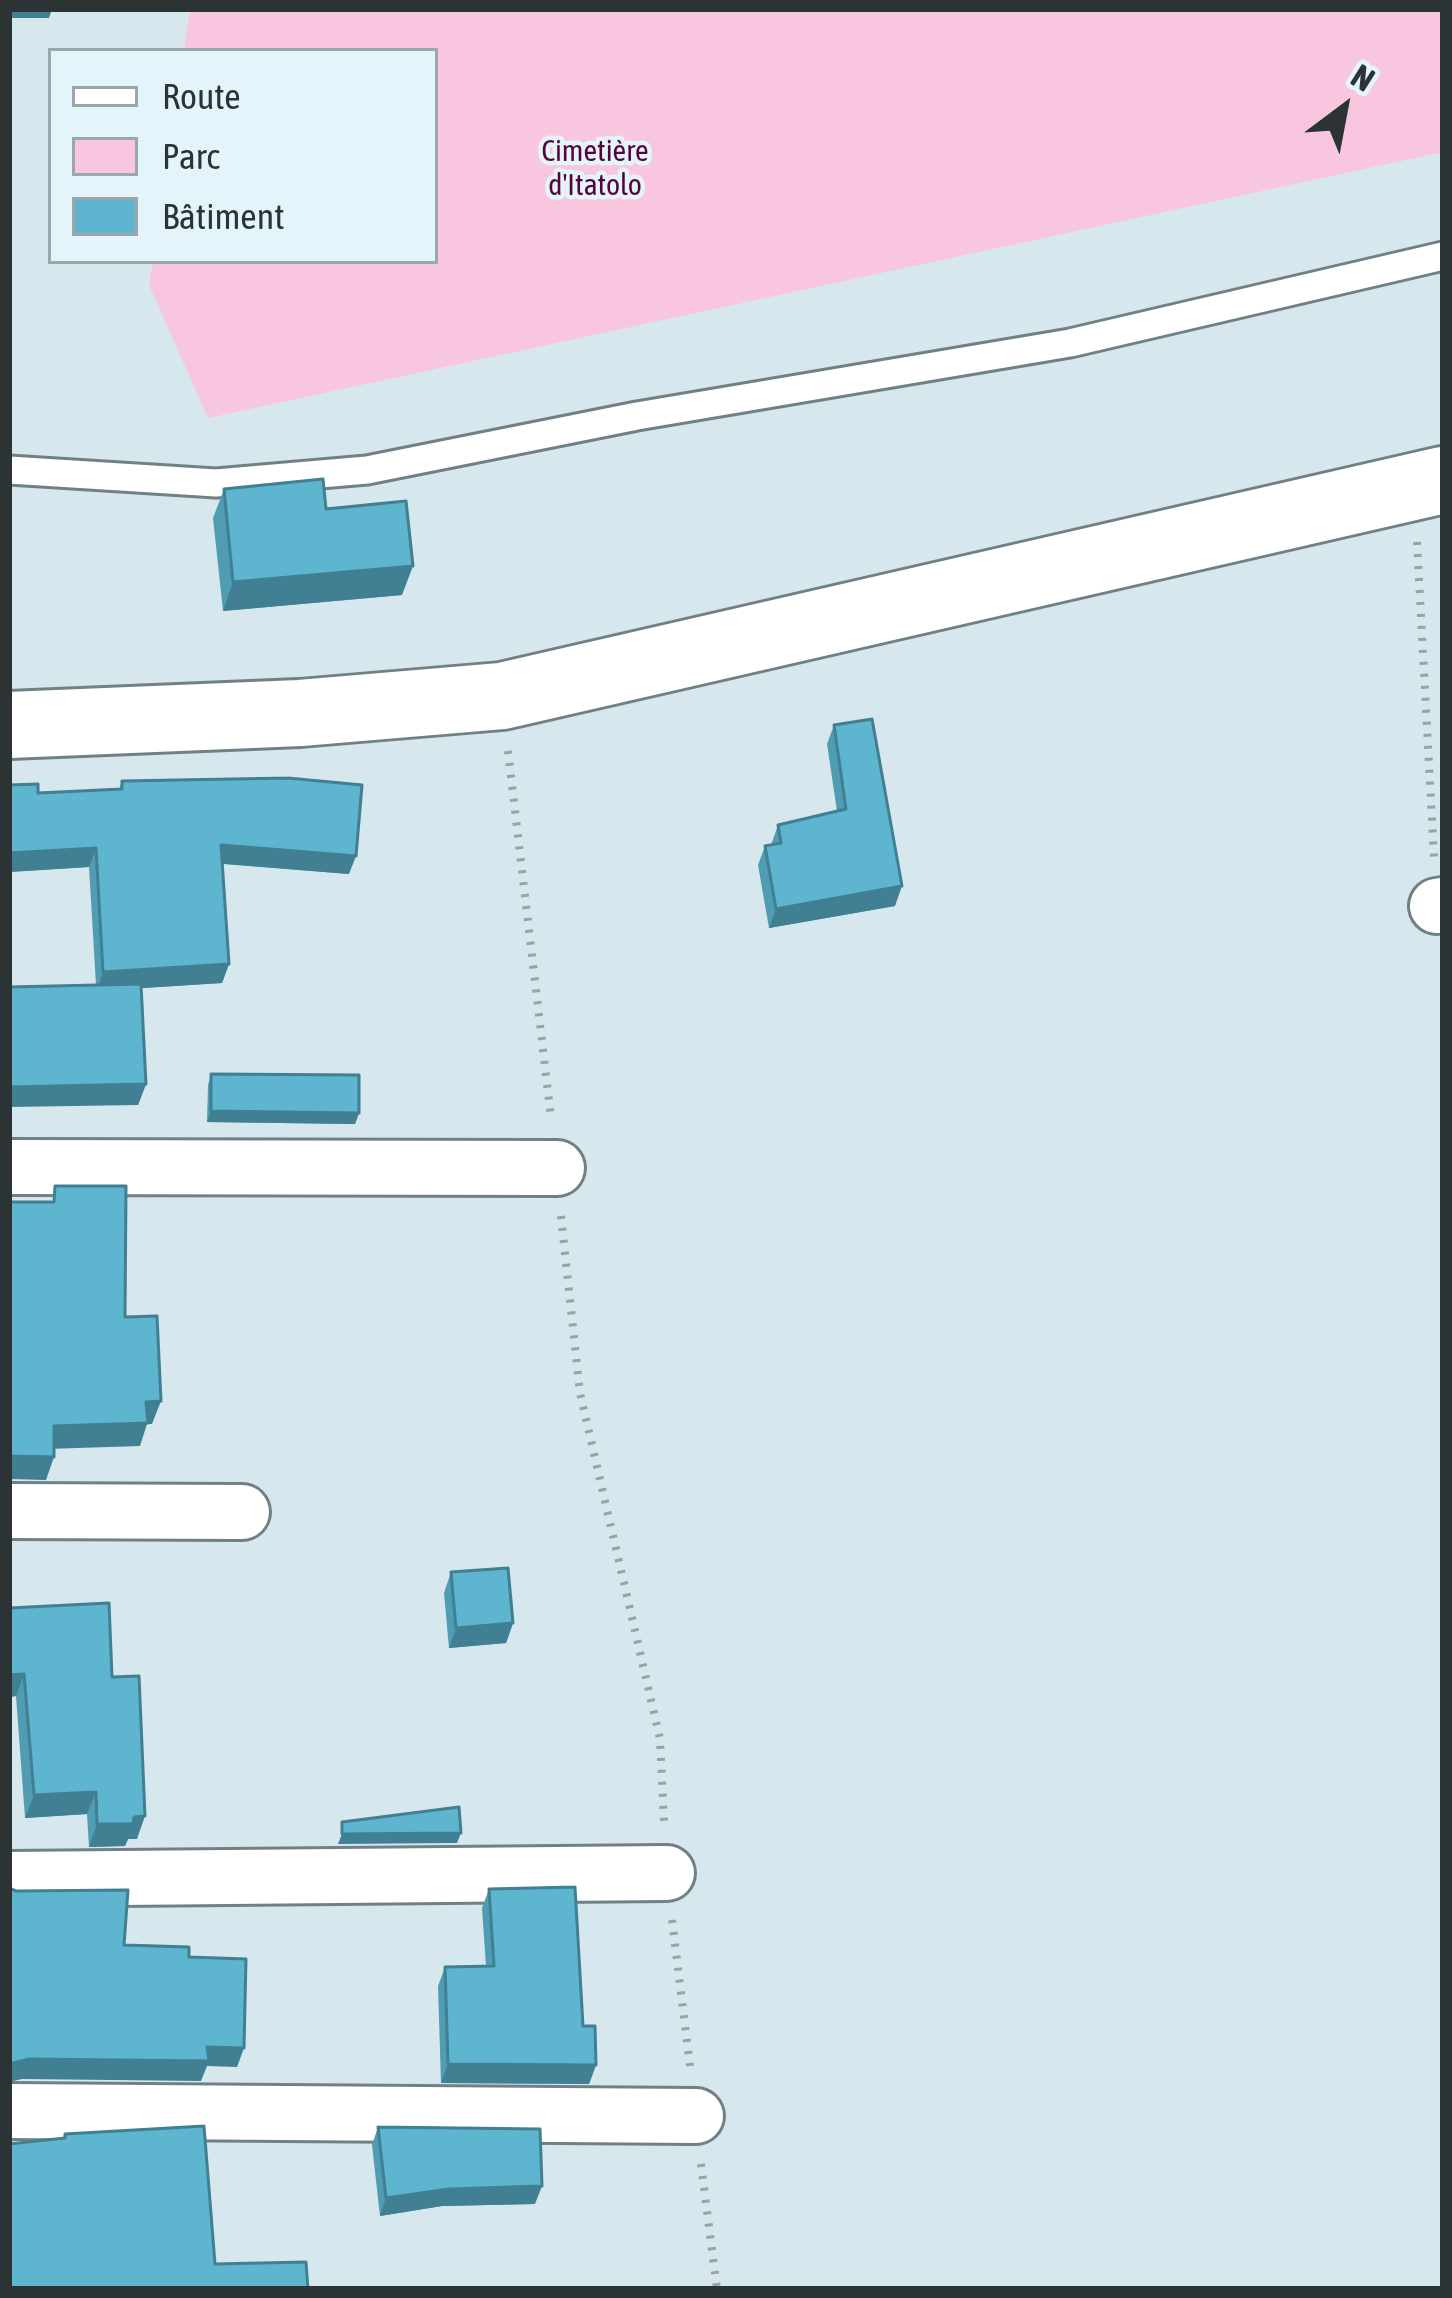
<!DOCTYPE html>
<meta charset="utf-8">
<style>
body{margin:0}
#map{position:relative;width:1452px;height:2298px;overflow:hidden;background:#d6e7ed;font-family:"Asap Condensed",sans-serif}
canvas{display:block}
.frame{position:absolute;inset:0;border:12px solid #2c3335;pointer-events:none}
.legend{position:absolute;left:48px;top:48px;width:390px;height:216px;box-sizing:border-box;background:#e3f4fa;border:3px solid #9aa7ab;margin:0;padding:15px 21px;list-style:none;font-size:36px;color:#2c3335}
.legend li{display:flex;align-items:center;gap:24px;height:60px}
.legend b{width:60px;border:3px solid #9aa7ab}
.north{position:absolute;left:1284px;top:48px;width:120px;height:120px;-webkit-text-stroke:9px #e3f4fa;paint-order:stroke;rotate:32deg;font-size:33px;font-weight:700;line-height:48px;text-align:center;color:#2c3335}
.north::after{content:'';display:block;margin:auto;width:42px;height:54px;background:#2c3335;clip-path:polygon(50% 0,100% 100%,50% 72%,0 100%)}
</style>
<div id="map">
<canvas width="1452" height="2298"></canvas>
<div class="frame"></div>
<ul class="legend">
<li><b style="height:15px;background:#fff"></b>Route</li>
<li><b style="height:33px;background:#f8c6de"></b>Parc</li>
<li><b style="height:33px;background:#5db5d0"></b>Bâtiment</li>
</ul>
<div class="north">N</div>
</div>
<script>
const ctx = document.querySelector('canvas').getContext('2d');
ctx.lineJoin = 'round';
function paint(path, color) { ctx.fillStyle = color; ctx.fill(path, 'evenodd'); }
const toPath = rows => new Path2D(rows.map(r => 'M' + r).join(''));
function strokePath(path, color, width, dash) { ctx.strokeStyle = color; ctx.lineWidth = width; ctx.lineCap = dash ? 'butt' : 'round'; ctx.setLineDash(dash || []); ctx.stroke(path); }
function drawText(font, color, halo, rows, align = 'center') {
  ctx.font = font + ' "Asap Condensed",sans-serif'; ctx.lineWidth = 9; ctx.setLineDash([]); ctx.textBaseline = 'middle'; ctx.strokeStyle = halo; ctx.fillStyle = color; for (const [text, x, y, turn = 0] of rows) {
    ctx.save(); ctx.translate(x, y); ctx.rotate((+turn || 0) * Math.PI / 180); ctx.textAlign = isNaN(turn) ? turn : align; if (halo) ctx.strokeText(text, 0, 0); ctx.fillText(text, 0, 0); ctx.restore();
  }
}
paint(toPath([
 [190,9,1443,9,1443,152,208,418,149,285,153,261,435,261,435,51,184,51]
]), '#f8c6de');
const service = toPath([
 [9,470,216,483,367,470,637,416,1070,343,1443,256]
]);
const minor = toPath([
 [1437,906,1443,905],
 [9,1167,557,1168],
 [9,1511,242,1512],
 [9,1879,667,1873],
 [9,2111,696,2116]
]);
const trunk = toPath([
 [9,725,300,713,502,696,1443,480]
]);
strokePath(service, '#718085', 33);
strokePath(minor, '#718085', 60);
strokePath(trunk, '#718085', 72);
strokePath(toPath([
 [1417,542,1434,857],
 [508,751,551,1118],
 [561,1216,580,1393,660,1739,664,1821],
 [672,1920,690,2066],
 [701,2164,717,2289]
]), '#96a3a8', 8, [3, 9]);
strokePath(service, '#fff', 27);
strokePath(minor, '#fff', 54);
strokePath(trunk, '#fff', 66);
paint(toPath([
 [224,489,326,509,402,595,223,611,213,518],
 [834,725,895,906,769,928,758,865,765,846,771,845,778,825,837,811,827,744],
 [122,781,349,874,223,864,229,964,222,983,141,988,146,1084,138,1105,96,985,89,867,9,872,9,785,38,793,119,789],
 [211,1074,359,1113,355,1124,207,1122,208,1085],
 [451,1572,513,1623,506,1643,449,1648,444,1593],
 [9,1608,137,1839,128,1839,125,1846,89,1847,87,1814,25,1818,16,1696,9,1697],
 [489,1889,583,2026,596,2065,589,2084,441,2083,438,1986,445,1967,486,1966,482,1908],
 [378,2127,535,2204,442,2206,380,2216,372,2145]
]), '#509cb3');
paint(toPath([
 [9,9,52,9,49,18,9,18],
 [413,566,402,595,223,611,233,582],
 [221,845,356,856,349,874,214,863],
 [96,848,89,867,9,872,9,853],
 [902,886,895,906,769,928,776,909],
 [229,964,222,983,97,991,103,972],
 [146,1084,138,1105,9,1107,9,1087],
 [211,1111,359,1113,355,1124,207,1122],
 [161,1401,152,1424,147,1424,140,1446,46,1449,54,1426,146,1402],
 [9,1456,54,1457,46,1480,9,1479],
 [513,1623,506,1643,449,1648,456,1628],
 [24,1674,16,1696,9,1697,9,1675],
 [96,1792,87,1814,25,1818,34,1795],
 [145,1816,137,1839,128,1839,125,1846,89,1847,97,1824],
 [461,1833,457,1843,338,1844,342,1834],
 [207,2047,244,2048,237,2067,207,2066,201,2081,22,2079,9,2082,9,2064,29,2059],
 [448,2064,596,2065,589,2084,441,2083],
 [542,2186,535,2204,442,2206,380,2216,386,2198,449,2189]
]), '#417f92');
const building = toPath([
 [323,479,326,509,406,501,413,566,233,582,224,489,323,479],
 [872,719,902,886,776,909,765,846,781,843,778,825,846,809,834,725,872,719],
 [288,778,362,785,356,856,221,845,229,964,103,972,96,848,9,853,9,785,38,784,38,793,122,789,122,781,288,778],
 [141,984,146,1084,9,1087,9,987,141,984],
 [211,1074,359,1075,359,1113,211,1111,211,1074],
 [55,1186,126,1186,125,1317,157,1316,161,1401,146,1402,148,1423,54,1426,54,1457,9,1456,9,1202,54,1202,55,1186],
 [508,1568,513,1623,456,1628,451,1572,508,1568],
 [109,1603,112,1677,139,1676,145,1816,134,1817,133,1824,97,1824,96,1792,34,1795,24,1674,9,1675,9,1608,109,1603],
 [459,1807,461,1833,342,1834,342,1822,459,1807],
 [575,1887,583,2026,595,2026,596,2065,448,2064,445,1967,494,1966,489,1889,575,1887],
 [9,1888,16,1891,128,1890,124,1945,189,1947,189,1957,246,1959,244,2048,207,2047,209,2061,29,2059,9,2064,9,1888],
 [204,2126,215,2264,306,2262,308,2289,9,2289,9,2144,65,2138,65,2134,204,2126],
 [378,2127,540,2129,542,2186,449,2189,386,2198,378,2127]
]);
paint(building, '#5db5d0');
strokePath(building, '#417f92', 3);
drawText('30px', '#560339', '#e3f4fa', [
 ["Cimetière",595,152],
 ["d'Itatolo",595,186]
]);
</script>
